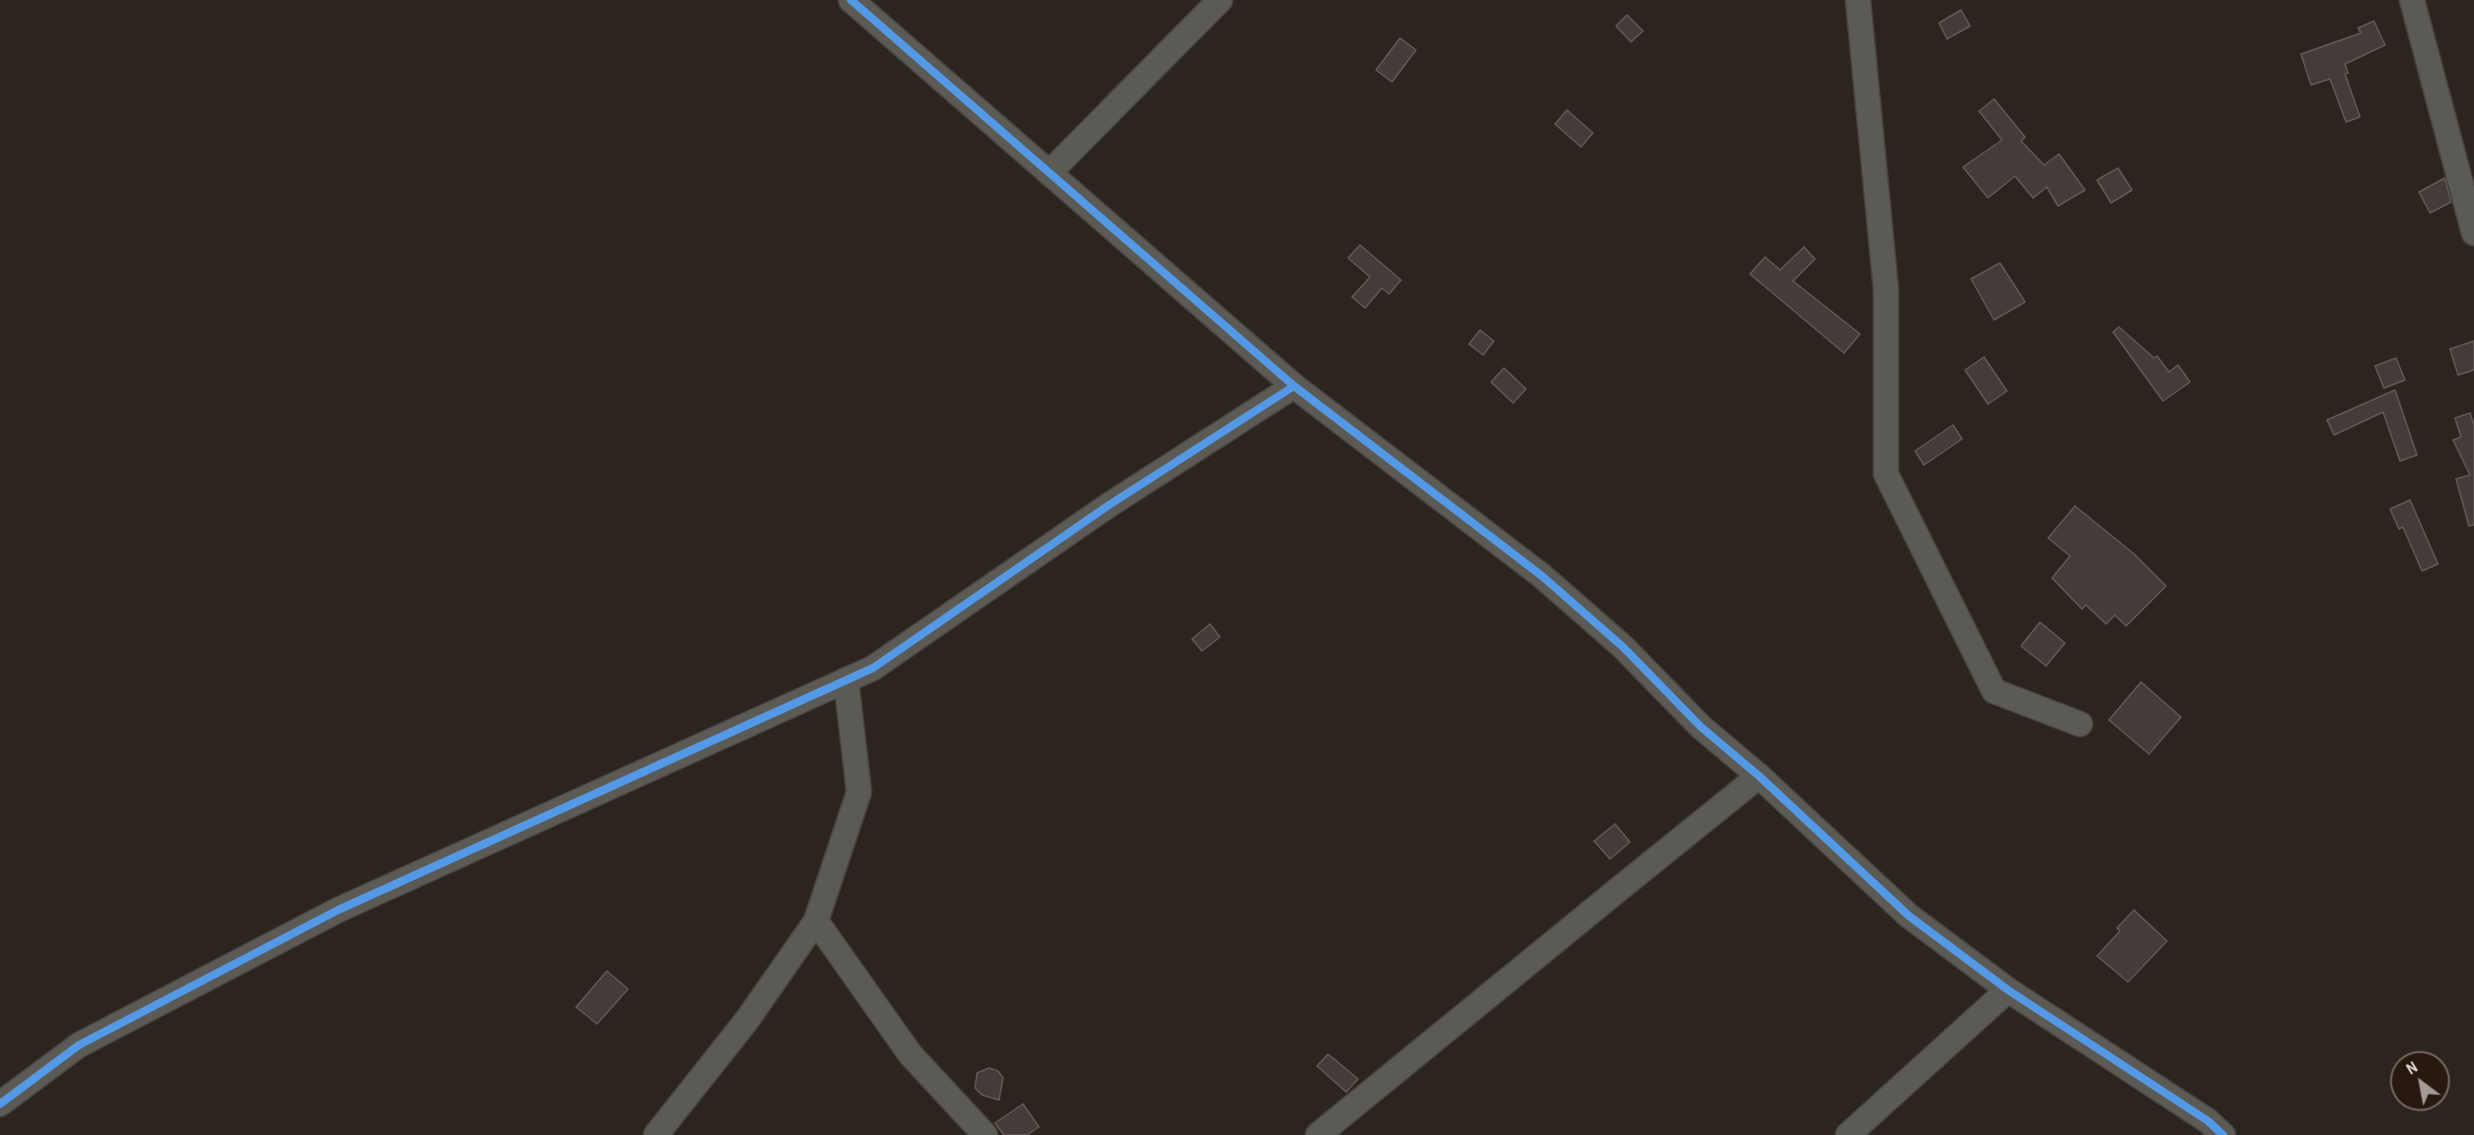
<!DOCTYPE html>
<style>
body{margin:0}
#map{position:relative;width:2474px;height:1135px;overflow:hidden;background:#2c241f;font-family:"Archivo Narrow",sans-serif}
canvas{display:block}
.north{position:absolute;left:2390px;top:1051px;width:60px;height:60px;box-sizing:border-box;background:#271911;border:2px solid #73675f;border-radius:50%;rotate:328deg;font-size:16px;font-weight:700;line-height:24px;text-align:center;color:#e5dbd5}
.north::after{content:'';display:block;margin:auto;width:21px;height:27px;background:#a49b95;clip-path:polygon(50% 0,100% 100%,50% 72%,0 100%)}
</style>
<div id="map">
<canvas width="2474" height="1135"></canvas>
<div class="north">N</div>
</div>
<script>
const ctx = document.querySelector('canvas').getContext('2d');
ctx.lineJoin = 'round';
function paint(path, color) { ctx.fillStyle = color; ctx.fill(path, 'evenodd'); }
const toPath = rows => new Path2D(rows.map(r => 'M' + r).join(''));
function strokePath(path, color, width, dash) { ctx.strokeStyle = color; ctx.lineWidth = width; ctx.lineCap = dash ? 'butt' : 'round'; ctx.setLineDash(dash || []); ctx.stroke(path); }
const building = toPath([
 [1961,10,1970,26,1947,39,1939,23,1961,10],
 [1627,15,1643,31,1631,42,1616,26,1627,15],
 [2374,21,2385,45,2345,64,2348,73,2345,74,2360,117,2346,122,2330,79,2311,85,2301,54,2361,33,2358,28,2374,21],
 [1400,38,1416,50,1392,82,1376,70,1400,38],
 [1994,99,2025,137,2021,141,2044,165,2059,154,2085,190,2058,206,2047,187,2033,198,2015,176,1988,198,1963,167,2002,140,1979,111,1994,99],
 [1567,110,1593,133,1581,147,1555,124,1567,110],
 [2118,168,2132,190,2111,203,2097,180,2118,168],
 [2445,178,2451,202,2430,213,2419,192,2445,178],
 [1360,245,1401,280,1389,294,1382,288,1365,308,1352,297,1370,277,1348,258,1360,245],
 [1804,247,1815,259,1793,281,1860,334,1844,353,1750,274,1765,257,1780,270,1804,247],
 [2000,263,2025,302,1994,320,1971,279,2000,263],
 [2119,327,2154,358,2157,356,2169,372,2178,365,2190,382,2163,401,2113,332,2119,327],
 [1480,330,1494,341,1483,355,1469,344,1480,330],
 [2474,341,2474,370,2458,375,2450,349,2474,341],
 [1984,357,2007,391,1988,404,1965,370,1984,357],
 [2396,358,2405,380,2384,388,2375,366,2396,358],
 [1504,368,1526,389,1513,403,1491,382,1504,368],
 [2395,390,2417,455,2400,461,2383,412,2334,435,2327,420,2395,390],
 [2470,413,2474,425,2474,525,2469,526,2456,479,2470,475,2453,440,2461,437,2455,418,2470,413],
 [1953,425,1962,439,1924,465,1915,451,1953,425],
 [2410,500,2438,564,2422,571,2403,527,2399,529,2390,509,2410,500],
 [2075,506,2134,554,2166,586,2126,626,2115,615,2106,624,2086,605,2082,609,2052,578,2070,556,2048,538,2075,506],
 [2040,622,2065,643,2046,666,2021,646,2040,622],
 [1210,624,1220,637,1202,651,1192,639,1210,624],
 [2141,682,2181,717,2149,754,2109,720,2141,682],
 [1615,824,1630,842,1610,859,1594,841,1615,824],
 [2134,910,2167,941,2128,982,2097,956,2120,931,2117,928,2134,910],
 [607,971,628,989,597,1024,576,1007,607,971],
 [1328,1054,1358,1079,1346,1092,1317,1066,1328,1054],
 [989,1068,998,1071,1003,1078,999,1100,982,1095,975,1088,977,1073,989,1068],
 [1023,1104,1039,1127,1027,1135,1004,1135,995,1123,1023,1104]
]);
paint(building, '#443c38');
strokePath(building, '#625a56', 1.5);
const minor = toPath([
 [851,0,1294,386,1542,576,1623,647,1701,727,1759,776,1909,916,2008,990,2208,1121,2223,1135],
 [1858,0,1886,290,1886,474,1994,691,2080,724],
 [2412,0,2474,233],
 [1049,173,1220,0],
 [846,680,859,792,816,921,910,1054,985,1135],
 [0,1104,79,1045,338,910,873,668,1109,505,1294,386],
 [656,1135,747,1020,816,921],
 [1318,1135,1619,889,1759,776],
 [1848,1135,2008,990]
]);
strokePath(minor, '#49423d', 27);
strokePath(minor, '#5c5a54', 24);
strokePath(toPath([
 [851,0,1294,386,1542,576,1623,647,1701,727,1759,776,1909,916,2008,990,2208,1121,2223,1135],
 [0,1104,79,1045,338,910,873,668,1109,505,1294,386]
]), '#5399e6', 8);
</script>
